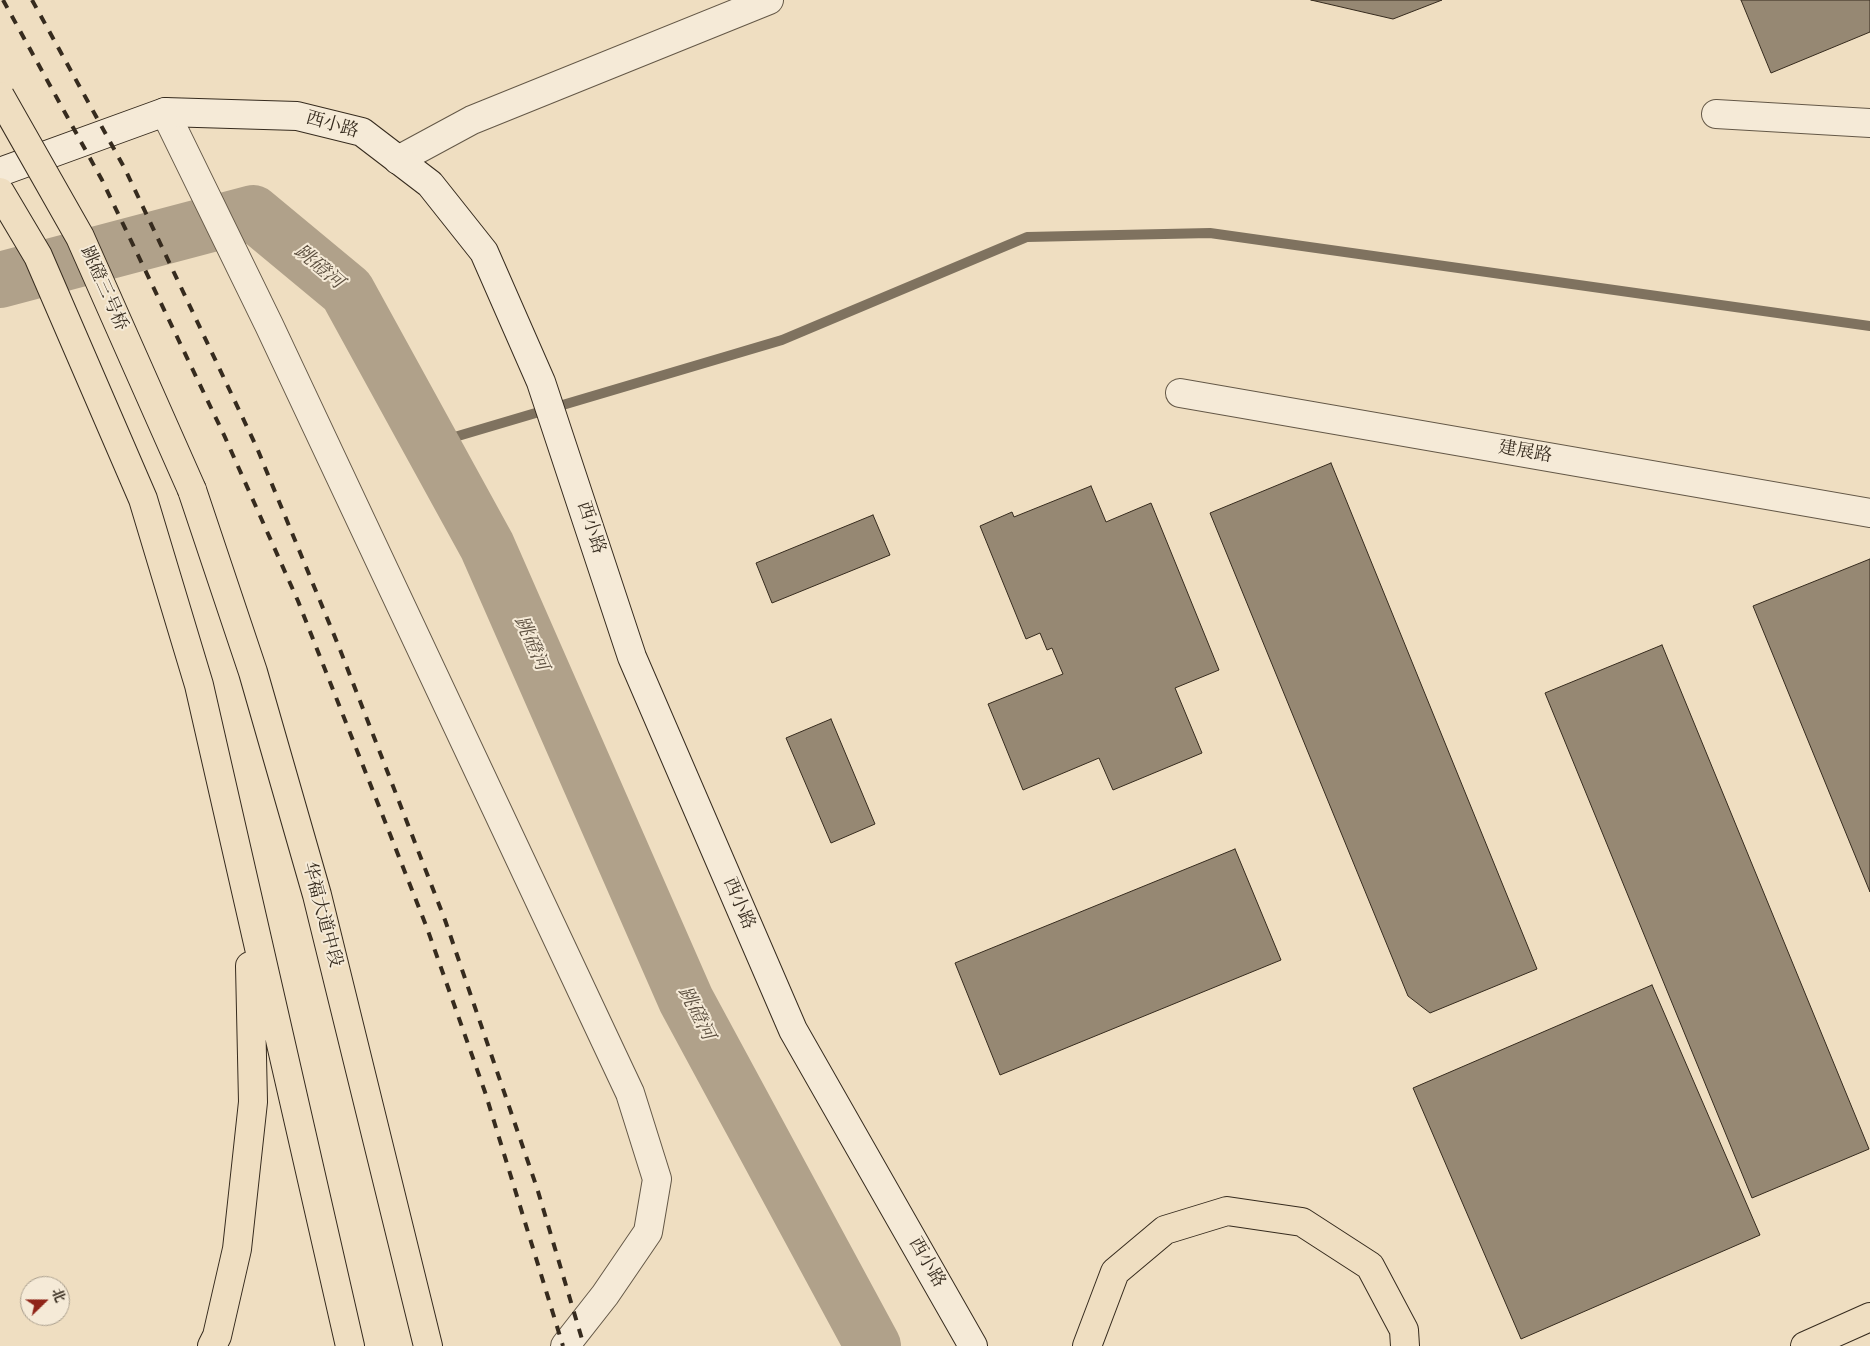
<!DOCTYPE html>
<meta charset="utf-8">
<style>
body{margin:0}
#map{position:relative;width:1870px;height:1346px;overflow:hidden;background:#efdec1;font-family:"IM FELL DW Pica","Noto Serif SC",serif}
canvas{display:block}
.north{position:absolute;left:20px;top:1276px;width:50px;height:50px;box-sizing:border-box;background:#f5ead7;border:1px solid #a99e8d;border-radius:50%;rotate:68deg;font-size:14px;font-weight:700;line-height:20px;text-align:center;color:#362b1e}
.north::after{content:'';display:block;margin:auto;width:18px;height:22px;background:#8f2418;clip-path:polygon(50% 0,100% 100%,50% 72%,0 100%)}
</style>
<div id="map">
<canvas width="1870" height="1346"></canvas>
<div class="north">北</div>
</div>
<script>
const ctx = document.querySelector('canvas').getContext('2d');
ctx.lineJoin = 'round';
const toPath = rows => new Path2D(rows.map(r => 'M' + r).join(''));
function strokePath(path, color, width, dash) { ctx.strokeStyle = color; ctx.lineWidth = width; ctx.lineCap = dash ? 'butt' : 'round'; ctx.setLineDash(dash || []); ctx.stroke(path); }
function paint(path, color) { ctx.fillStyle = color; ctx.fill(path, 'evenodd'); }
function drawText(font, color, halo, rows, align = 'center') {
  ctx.font = font + ' "IM FELL DW Pica","Noto Serif SC",serif'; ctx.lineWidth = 4; ctx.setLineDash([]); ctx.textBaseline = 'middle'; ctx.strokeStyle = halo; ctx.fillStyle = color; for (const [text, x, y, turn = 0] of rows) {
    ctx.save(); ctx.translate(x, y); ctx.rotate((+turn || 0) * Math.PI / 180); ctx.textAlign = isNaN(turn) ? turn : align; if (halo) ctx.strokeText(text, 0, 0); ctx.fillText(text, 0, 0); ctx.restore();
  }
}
strokePath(toPath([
 [431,444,782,340,1027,237,1210,233,1870,326]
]), '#7f725f', 10);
strokePath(toPath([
 [0,280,253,213,347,291,487,546,686,1000,873,1346]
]), '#b0a18a', 56);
const building = toPath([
 [1311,0,1442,0,1393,19,1311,0],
 [1741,0,1870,0,1870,32,1771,73,1741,0],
 [1331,463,1537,969,1430,1013,1408,996,1210,513,1331,463],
 [1091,486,1106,522,1151,503,1219,670,1175,688,1202,753,1113,790,1099,758,1023,790,988,704,1063,674,1052,648,1047,650,1040,633,1026,639,980,526,1012,512,1014,517,1091,486],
 [873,515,890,555,772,603,756,563,873,515],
 [1870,559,1870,892,1753,606,1870,559],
 [1662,645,1869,1149,1752,1198,1545,693,1662,645],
 [831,719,875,824,831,843,786,738,831,719],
 [1235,849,1281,960,1000,1075,955,963,1235,849],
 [1652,985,1760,1235,1521,1339,1413,1088,1652,985]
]);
paint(building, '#968873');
strokePath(building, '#362b1e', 1);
const minor = toPath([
 [1716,114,1870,123],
 [398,160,472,120,769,0]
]);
const tertiary = toPath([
 [165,112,269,325,630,1093,657,1179,648,1232,605,1295,565,1346],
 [1180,393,1870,513]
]);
const secondary = toPath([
 [0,172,165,112,297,116,362,132,430,184,484,252,541,382,632,657,793,1030,973,1346]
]);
const primary = toPath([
 [0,192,38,256,143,499,199,685,350,1346],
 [192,490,253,672,317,895,428,1346],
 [212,1346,217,1336,237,1249,253,1102,250,966],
 [1087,1346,1115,1272,1165,1230,1227,1211,1302,1222,1370,1266,1404,1330,1405,1346],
 [1805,1346,1870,1317]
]);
strokePath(minor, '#645847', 30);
strokePath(tertiary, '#645847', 30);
strokePath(secondary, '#362b1e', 30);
strokePath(primary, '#362b1e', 30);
strokePath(minor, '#f5ead7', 28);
strokePath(tertiary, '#f5ead7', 28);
strokePath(secondary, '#f5ead7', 28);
strokePath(primary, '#efdec1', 28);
strokePath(toPath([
 [3,0,102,180,224,435,298,601,427,928,485,1092,563,1346],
 [32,0,125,169,257,448,339,647,445,920,537,1188,584,1346]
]), '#362b1e', 4, [9, 9]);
const primaryBridge = toPath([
 [0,96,80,237,192,490]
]);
strokePath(primaryBridge, '#362b1e', 30, []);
strokePath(primaryBridge, '#efdec1', 28);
drawText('18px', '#362b1e', '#f5ead7', [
 ["西小路",332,126,16],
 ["跳磴三号桥",103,289,66],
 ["建展路",1525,453,10],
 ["西小路",590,528,72],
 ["西小路",738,904,67],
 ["华福大道中段",321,915,75],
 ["西小路",926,1263,60]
]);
drawText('italic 19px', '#5b4e3e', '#f5ead7', [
 ["跳磴河",318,268,40],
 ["跳磴河",530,644,66],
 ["跳磴河",695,1014,63]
]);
</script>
